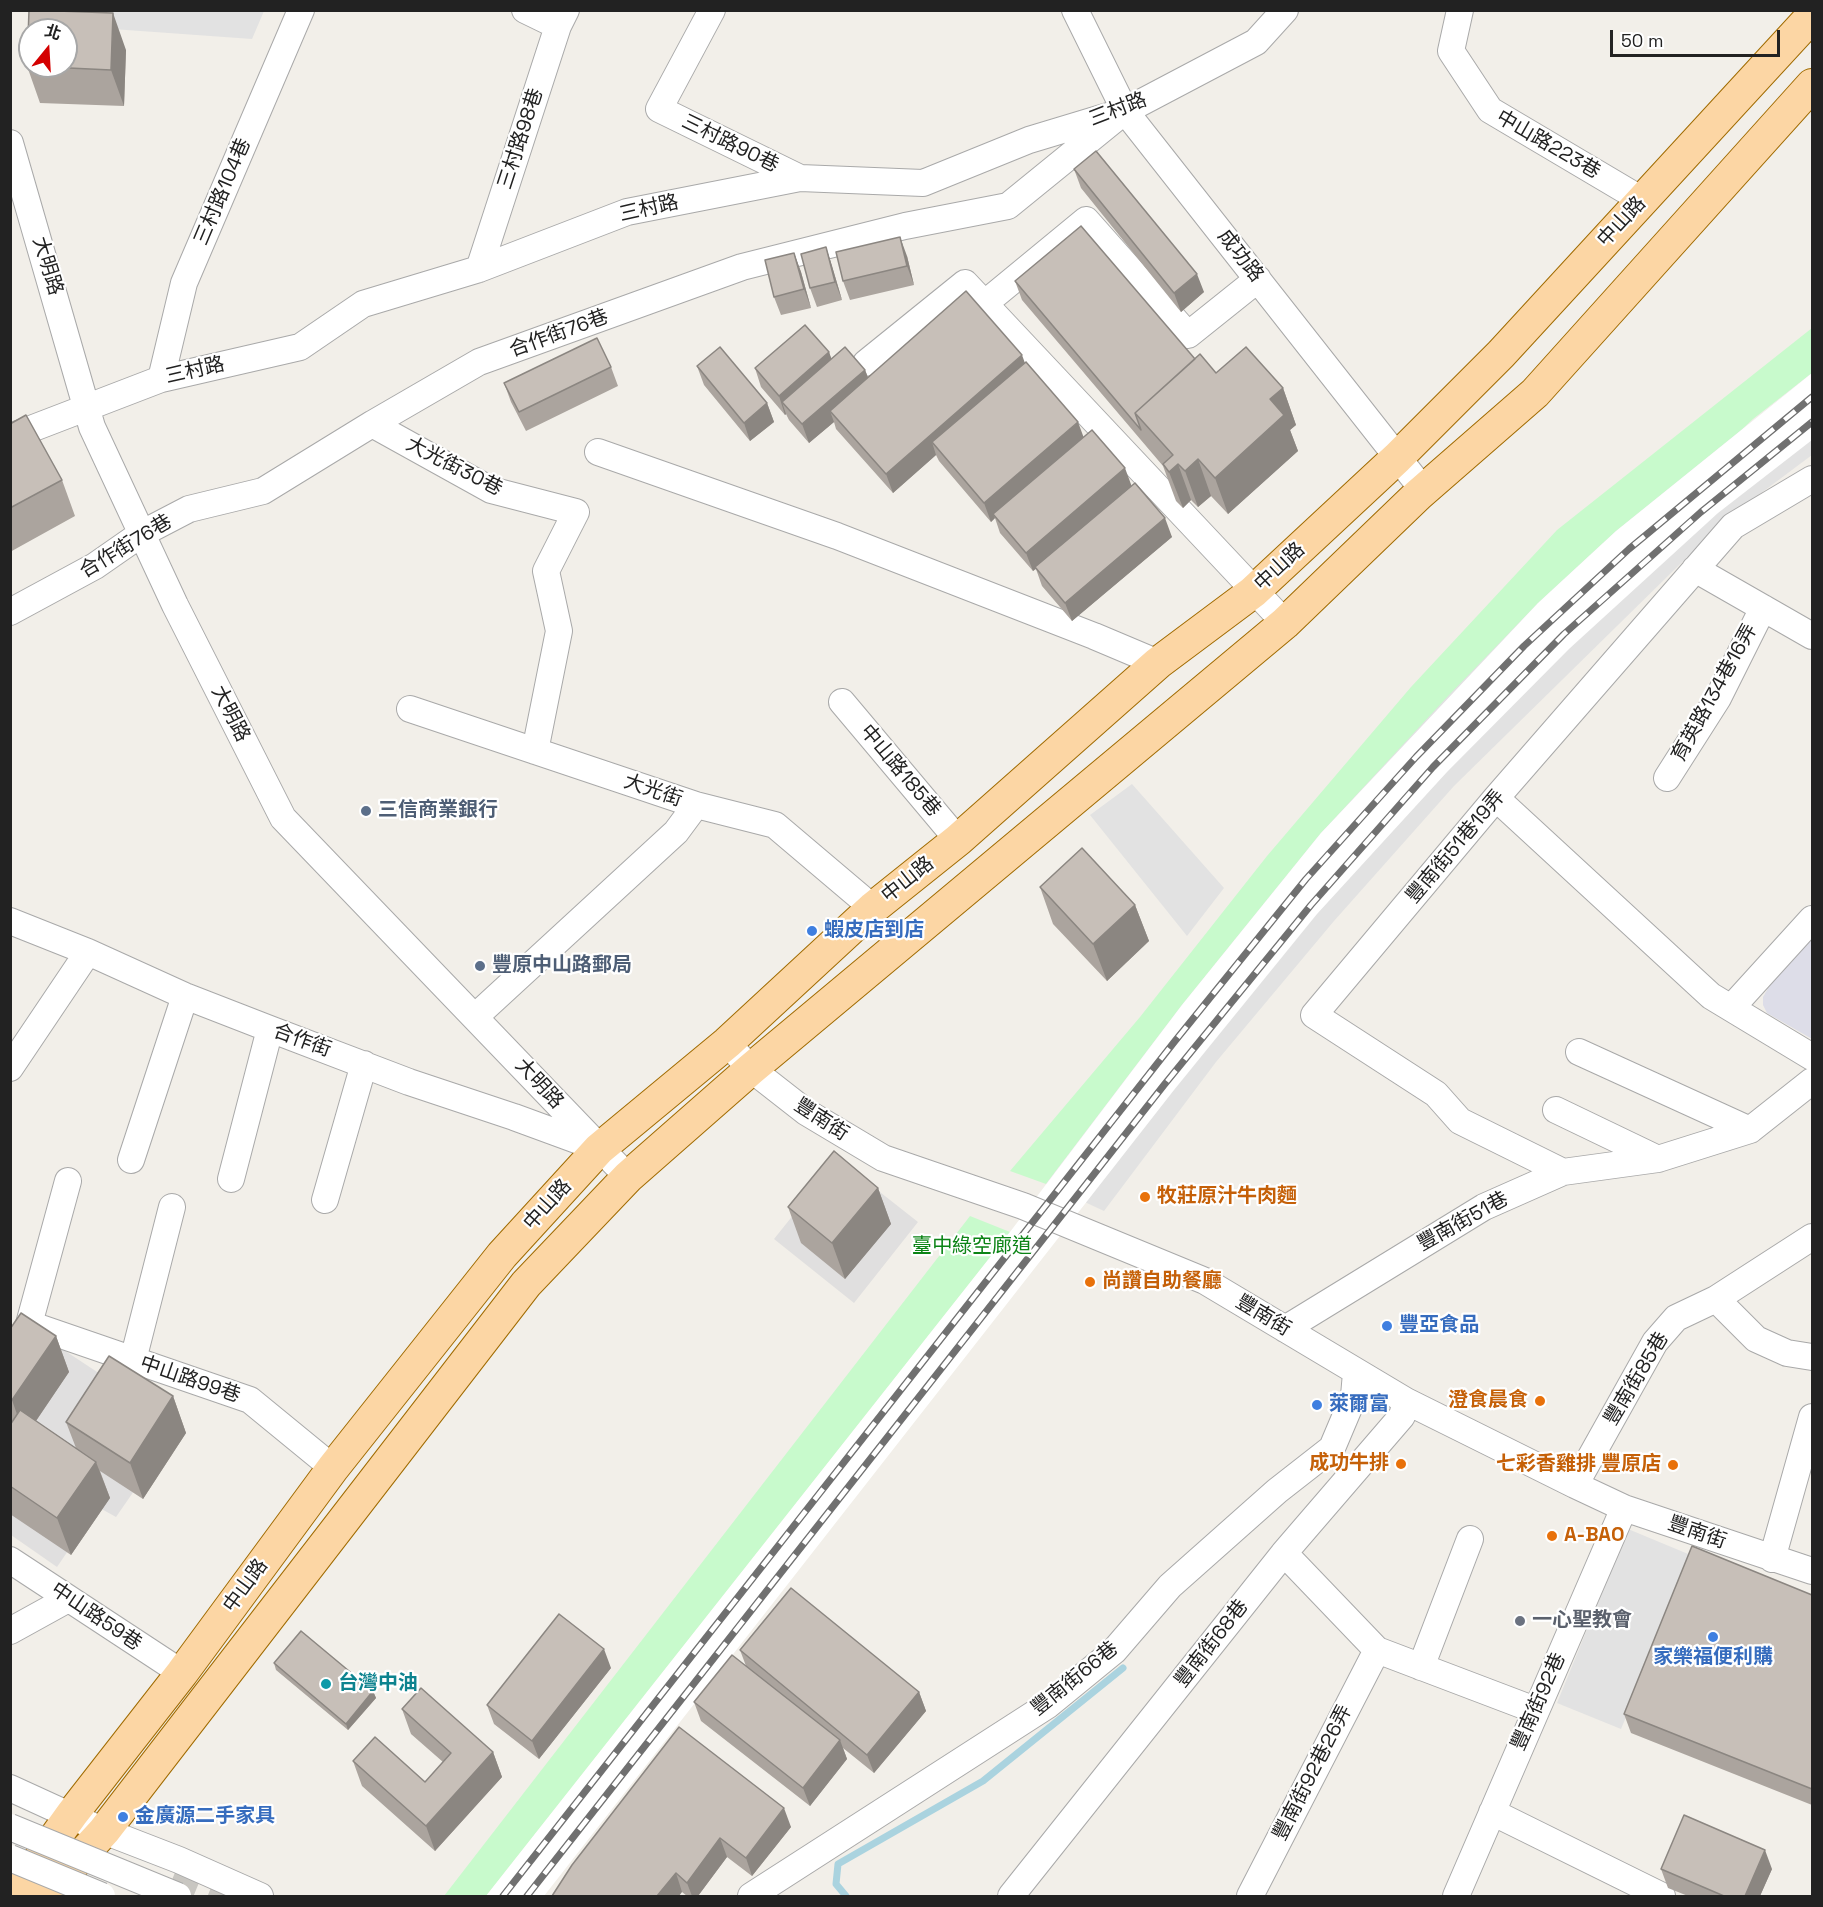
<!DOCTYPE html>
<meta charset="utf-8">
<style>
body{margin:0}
#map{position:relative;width:1823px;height:1907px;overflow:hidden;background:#f2efe9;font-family:"Space Grotesk","Noto Sans TC",sans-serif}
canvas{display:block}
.frame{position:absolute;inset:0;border:12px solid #222;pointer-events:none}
.north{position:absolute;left:18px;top:18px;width:60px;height:60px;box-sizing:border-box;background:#fff;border:2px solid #a7a7a7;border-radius:50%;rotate:18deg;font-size:16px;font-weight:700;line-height:24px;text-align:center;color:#222}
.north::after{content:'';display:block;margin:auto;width:21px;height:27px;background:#d40000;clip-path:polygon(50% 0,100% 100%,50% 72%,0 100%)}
.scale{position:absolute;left:1610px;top:30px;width:170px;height:27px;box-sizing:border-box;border:3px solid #222;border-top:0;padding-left:8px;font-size:18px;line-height:21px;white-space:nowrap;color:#222;-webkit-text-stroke:4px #fff;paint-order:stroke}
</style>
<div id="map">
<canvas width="1823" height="1907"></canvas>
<div class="frame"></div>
<div class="north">北</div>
<div class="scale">50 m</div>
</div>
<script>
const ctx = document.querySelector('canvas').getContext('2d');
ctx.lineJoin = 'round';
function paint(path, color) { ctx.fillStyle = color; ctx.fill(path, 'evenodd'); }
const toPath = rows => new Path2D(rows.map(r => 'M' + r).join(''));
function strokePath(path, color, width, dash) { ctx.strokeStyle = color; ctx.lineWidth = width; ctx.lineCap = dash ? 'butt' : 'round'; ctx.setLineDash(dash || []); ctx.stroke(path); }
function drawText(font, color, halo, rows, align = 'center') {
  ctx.font = font + ' "Space Grotesk","Noto Sans TC",sans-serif'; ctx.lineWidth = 4.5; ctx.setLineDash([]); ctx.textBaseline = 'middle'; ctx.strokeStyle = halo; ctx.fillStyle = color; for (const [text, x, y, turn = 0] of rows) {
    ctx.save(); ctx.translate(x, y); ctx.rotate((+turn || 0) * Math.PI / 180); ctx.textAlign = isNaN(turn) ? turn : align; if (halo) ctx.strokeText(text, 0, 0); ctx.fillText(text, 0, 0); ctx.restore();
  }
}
paint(toPath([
 [838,1159,918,1222,854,1303,774,1239],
 [38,1333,179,1426,116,1517,98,1507,57,1567,11,1535,10,1368]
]), '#e0dfdf');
paint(toPath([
 [1812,328,1812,373,1753,419,1321,833,1182,1005,1046,1184,1010,1171,1140,1017,1267,856,1411,687,1557,530],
 [970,1216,1010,1232,486,1896,444,1896]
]), '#c8facc');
paint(toPath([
 [34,11,264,11,252,39,29,23],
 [1812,373,1812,455,1725,520,1454,786,1334,921,1216,1062,1104,1211,1046,1184,1182,1005,1321,833,1448,696,1538,603,1616,531],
 [1132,784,1224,888,1187,936,1090,815],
 [1628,1529,1693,1556,1621,1729,1557,1703]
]), '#e2e2e2');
paint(toPath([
 [1812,934,1812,1039,1767,1013,1763,1005,1763,997,1774,978]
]), '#dddde8');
paint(toPath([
 [1812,373,1812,440,1718,513,1569,649,1447,772,1317,914,1174,1090,544,1896,486,1896,1010,1232,1182,1005,1321,833,1538,603,1616,531]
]), '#fff');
strokePath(toPath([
 [846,1896,836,1884,838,1864,983,1781,1123,1668]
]), '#aad3df', 7);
strokePath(toPath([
 [174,1875,226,1896]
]), '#c8c6c1', 26, [26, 13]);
const minor = toPath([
 [525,10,558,26],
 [712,10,659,109,800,178],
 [1075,10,1125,111,1424,491],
 [1460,10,1451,51,1490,110,1642,200],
 [10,143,92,427,175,605,283,818,628,1177],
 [479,269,558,26,566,10],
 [984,304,1086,220,1188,335,1258,279],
 [866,363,965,283,1285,623],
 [161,379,184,283,301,10],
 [372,424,491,490,576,512,546,571,559,631,535,751],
 [10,437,161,379,300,347,363,304,479,269,627,212,800,178,923,183,1029,140,1125,111,1256,42,1285,10],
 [598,452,837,536,1094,636,1158,663],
 [1695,569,1812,636],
 [10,612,95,566,141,534,189,509,263,491,372,424,479,362,742,267,905,226,1008,206,1115,119],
 [842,702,958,840],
 [410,709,696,805,775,825,873,908],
 [1667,778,1718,698,1763,608],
 [1496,798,1711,996,1812,1057],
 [10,921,88,952,185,996,270,1029,409,1082,514,1117,593,1146],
 [1732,1007,1812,919],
 [476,1016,676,832,696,805],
 [727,1043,751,1069,806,1112,883,1158,1023,1206,1205,1281,1406,1401,1575,1485,1624,1508,1812,1571],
 [1579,1052,1750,1130],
 [10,1068,88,952],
 [1556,1110,1658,1159],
 [131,1160,185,996],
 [1563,1172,1460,1121,1436,1094,1314,1015,1496,798,1733,526,1812,479],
 [231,1179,270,1029],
 [68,1181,29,1324,250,1400,333,1468],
 [325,1200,364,1064],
 [1716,1299,1756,1339,1787,1353,1812,1357],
 [1285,1329,1484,1207,1563,1172,1658,1159,1750,1130,1812,1081],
 [133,1360,172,1207],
 [1575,1485,1655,1342,1676,1318,1716,1299,1812,1237],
 [1284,1553,1377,1650,1535,1710],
 [1772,1559,1812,1417],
 [10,1560,182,1673],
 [10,1631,68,1599],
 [1421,1667,1470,1539],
 [10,1788,104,1831,179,1860,260,1896],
 [1492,1812,1662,1896],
 [751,1896,1048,1705,1114,1651,1170,1586,1277,1491,1332,1448,1354,1396,1356,1373],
 [1011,1896,1284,1553,1402,1416,1406,1401],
 [1250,1896,1377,1650],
 [1456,1896,1624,1508]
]);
const major = toPath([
 [13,1896,72,1814,182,1673,333,1468,502,1255,599,1149,727,1043,873,908,958,840,1158,663,1253,592,1397,458,1501,354,1812,16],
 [44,1896,104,1831,526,1284,628,1177,751,1069,1285,623,1418,495,1535,393,1812,85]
]);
strokePath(minor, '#a9a9a9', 28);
strokePath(major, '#a06b00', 34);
strokePath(minor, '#fff', 26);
strokePath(major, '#fcd6a4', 32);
const rail = toPath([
 [503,1896,1175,1041,1306,879,1416,757,1524,646,1629,549,1812,397],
 [527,1896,1164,1085,1311,905,1433,767,1564,634,1701,512,1812,422]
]);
strokePath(rail, '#707070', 7);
strokePath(rail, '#fff', 4.5, [14]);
const minorBridge = toPath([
 [10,1827,178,1896],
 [10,1858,102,1896]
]);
strokePath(minorBridge, '#a9a9a9', 28, []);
strokePath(minorBridge, '#fff', 26);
paint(toPath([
 [126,50,124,106,40,103,27,66],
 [1074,169,1204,292,1181,312,1081,188],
 [826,247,832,266,842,300,817,307,810,288],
 [794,253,801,272,811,308,781,315,774,297],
 [907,256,914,285,850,300,843,281],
 [1015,281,1195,359,1216,373,1283,388,1296,425,1290,430,1298,451,1228,514,1211,496,1198,507,1191,500,1183,508,1176,501,1163,466,1022,300],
 [829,352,831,359,865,370,868,377,1025,363,1083,437,1131,486,1172,537,1072,621,1042,586,1036,569,1033,571,1000,533,995,518,991,522,939,461,936,455,893,493,836,429,834,422,809,443,789,420,786,414,785,415,761,387,755,368],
 [697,366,767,403,774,422,750,441,704,385],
 [611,367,618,386,526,431,511,402,504,383],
 [10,424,62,480,75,516,10,552],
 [1040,887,1135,905,1149,941,1107,981,1053,924],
 [878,1188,891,1224,845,1279,801,1243,788,1207],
 [10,1329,56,1336,69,1372,36,1421,76,1448,66,1422,173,1396,186,1433,143,1499,100,1471,110,1498,71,1555,10,1514],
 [1812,1595,1812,1805,1631,1733,1624,1714],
 [740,1650,919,1692,926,1711,874,1773,843,1748,847,1759,810,1806,701,1721,694,1702,746,1666],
 [274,1663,373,1691,376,1698,348,1730,276,1670],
 [611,1668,539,1759,494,1724,487,1705],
 [402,1709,493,1752,502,1777,435,1851,362,1786,353,1761,425,1782,443,1762,411,1734],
 [679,1727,791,1827,752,1876,727,1857,698,1896,687,1896,682,1892,552,1896],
 [1661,1869,1772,1869,1760,1896,1688,1896,1668,1888]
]), '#aba49e');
paint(toPath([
 [113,13,126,50,124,106,111,70],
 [900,237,907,256,914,285,907,266],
 [826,247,832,266,842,300,835,282],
 [794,253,801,272,811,308,804,289],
 [1197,274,1204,292,1181,312,1174,293],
 [829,352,836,371,782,402,786,414,785,415,779,396],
 [1022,355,1029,374,932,442,936,455,893,493,886,474],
 [865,370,872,388,830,411,834,422,809,443,802,424],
 [1283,388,1296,425,1290,430,1298,451,1228,514,1215,478,1270,399],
 [767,403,774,422,750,441,744,423],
 [1078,422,1085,441,993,514,995,518,991,522,984,503],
 [1198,459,1211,496,1198,507,1185,471],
 [1178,464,1191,500,1183,508,1169,472],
 [1125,468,1132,487,1033,571,1026,553],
 [1165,518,1172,537,1072,621,1065,603],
 [1135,905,1149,941,1107,981,1093,944],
 [878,1188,891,1224,845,1279,832,1243],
 [56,1336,69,1372,25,1437,12,1400],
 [173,1396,186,1433,143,1499,130,1463],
 [96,1462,110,1498,71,1555,57,1518],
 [604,1649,611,1668,539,1759,532,1741],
 [373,1691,376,1698,348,1730,346,1724],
 [919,1692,926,1711,874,1773,867,1755],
 [840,1740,847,1759,810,1806,803,1788],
 [493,1752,502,1777,435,1851,426,1826],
 [784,1808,791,1827,752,1876,746,1858],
 [720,1838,727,1857,698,1896,692,1896,687,1883],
 [1765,1850,1772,1869,1760,1896,1745,1896],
 [676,1873,682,1892,679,1896,657,1896]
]), '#8b8681');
const building = toPath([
 [29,10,113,13,111,70,27,66,29,10],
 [30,30,66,30,66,66,30,66,30,30],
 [1096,151,1197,274,1174,293,1074,169,1096,151],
 [1081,226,1195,359,1135,413,1141,430,1015,281,1081,226],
 [900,237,907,266,843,281,836,252,900,237],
 [826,247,835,282,810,288,801,254,826,247],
 [794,253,804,289,774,297,765,260,794,253],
 [966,291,1022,355,886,474,830,411,966,291],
 [805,325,829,352,779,396,755,368,805,325],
 [597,338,611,367,519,412,504,383,597,338],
 [720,347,767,403,744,423,697,366,720,347],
 [845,347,865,370,802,424,782,402,845,347],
 [1246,347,1283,388,1270,399,1284,415,1215,478,1198,459,1185,471,1178,464,1169,472,1163,464,1173,455,1135,413,1200,354,1216,373,1246,347],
 [1026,362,1078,422,984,503,932,442,1026,362],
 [26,415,62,480,10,508,10,424,26,415],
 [1092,430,1125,468,1026,553,993,514,1092,430],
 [1135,483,1165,518,1065,603,1035,567,1135,483],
 [1082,848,1135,905,1093,944,1040,887,1082,848],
 [834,1151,878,1188,832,1243,788,1207,834,1151],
 [21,1313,56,1336,12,1400,10,1399,10,1329,21,1313],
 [109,1356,173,1396,130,1463,66,1422,109,1356],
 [20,1410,96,1462,57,1518,10,1486,10,1425,20,1410],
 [1692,1546,1812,1595,1812,1789,1624,1714,1692,1546],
 [791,1588,919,1692,867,1755,740,1650,791,1588],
 [559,1614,604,1649,532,1741,487,1705,559,1614],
 [301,1631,373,1691,346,1724,274,1663,301,1631],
 [732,1655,840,1740,803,1788,694,1702,732,1655],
 [421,1688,493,1752,426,1826,353,1761,375,1737,425,1782,451,1753,402,1709,421,1688],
 [679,1727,784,1808,746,1858,720,1838,687,1883,676,1873,657,1896,552,1896,572,1865,679,1727],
 [1684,1815,1765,1850,1745,1896,1724,1896,1661,1869,1684,1815]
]);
paint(building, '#c7bfb8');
strokePath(building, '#8b8681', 1.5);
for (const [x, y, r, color] of [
 [366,811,6,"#5c6f8a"],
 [812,931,6,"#3f7fe0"],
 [480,966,6,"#5c6f8a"],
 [1145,1197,6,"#e8710a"],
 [1090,1282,6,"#e8710a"],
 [1387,1326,6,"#3f7fe0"],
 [1540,1401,6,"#e8710a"],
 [1317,1405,6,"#3f7fe0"],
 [1401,1464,6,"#e8710a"],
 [1673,1465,6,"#e8710a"],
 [1552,1536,6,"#e8710a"],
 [1520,1621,6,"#6b7280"],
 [1713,1637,6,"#3f7fe0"],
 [326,1684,6,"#0f9aa8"],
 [123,1817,6,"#3f7fe0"]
]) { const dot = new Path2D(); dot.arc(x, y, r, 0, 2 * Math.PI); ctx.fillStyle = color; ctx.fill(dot); strokePath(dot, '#fff', 2); }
drawText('20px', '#222', '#fff', [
 ["三村路",1118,110,-21],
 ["三村路98巷",521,139,-72],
 ["三村路90巷",730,144,26],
 ["中山路223巷",1548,145,30],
 ["三村路104巷",223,192,-67],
 ["三村路",649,209,-13],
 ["中山路",1622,222,-47],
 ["成功路",1240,256,52],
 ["大明路",47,266,73],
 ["合作街76巷",559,334,-20],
 ["三村路",195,371,-13],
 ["大光街30巷",454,467,27],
 ["合作街76巷",126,547,-31],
 ["中山路",1280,567,-43],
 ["育英路134巷16弄",1715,693,-61],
 ["大明路",230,714,63],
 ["中山路185巷",900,771,50],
 ["大光街",653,791,19],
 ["豐南街51巷19弄",1456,847,-50],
 ["中山路",908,880,-39],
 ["合作街",302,1041,20],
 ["大明路",539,1084,47],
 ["豐南街",821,1120,33],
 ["中山路",548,1205,-48],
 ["豐南街51巷",1463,1222,-29],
 ["豐南街",1263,1316,31],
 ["豐南街85巷",1637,1379,-59],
 ["中山路99巷",190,1380,19],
 ["豐南街",1697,1533,19],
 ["中山路",246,1586,-54],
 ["中山路59巷",96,1617,34],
 ["豐南街68巷",1212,1644,-52],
 ["豐南街66巷",1075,1679,-39],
 ["豐南街92巷",1539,1702,-66],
 ["豐南街92巷26弄",1313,1773,-63]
]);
drawText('bold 20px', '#4e5e75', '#fff', [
 ["三信商業銀行",378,811],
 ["豐原中山路郵局",492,966]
], 'left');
drawText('bold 20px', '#366cbe', '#fff', [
 ["蝦皮店到店",824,931],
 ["豐亞食品",1399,1326],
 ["萊爾富",1329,1405],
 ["家樂福便利購",1713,1658,"center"],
 ["金廣源二手家具",135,1817]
], 'left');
drawText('bold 20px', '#c56008', '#fff', [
 ["牧莊原汁牛肉麵",1157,1197],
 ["尚讚自助餐廳",1102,1282],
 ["澄食晨食",1528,1401,"right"],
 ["成功牛排",1389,1464,"right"],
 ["七彩香雞排 豐原店",1661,1465,"right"],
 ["A-BAO",1564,1536]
], 'left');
drawText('20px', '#0c8416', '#fff', [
 ["臺中綠空廊道",972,1247]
]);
drawText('bold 20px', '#5b616d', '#fff', [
 ["一心聖教會",1532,1621]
], 'left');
drawText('bold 20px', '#0d838f', '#fff', [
 ["台灣中油",338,1684]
], 'left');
</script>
